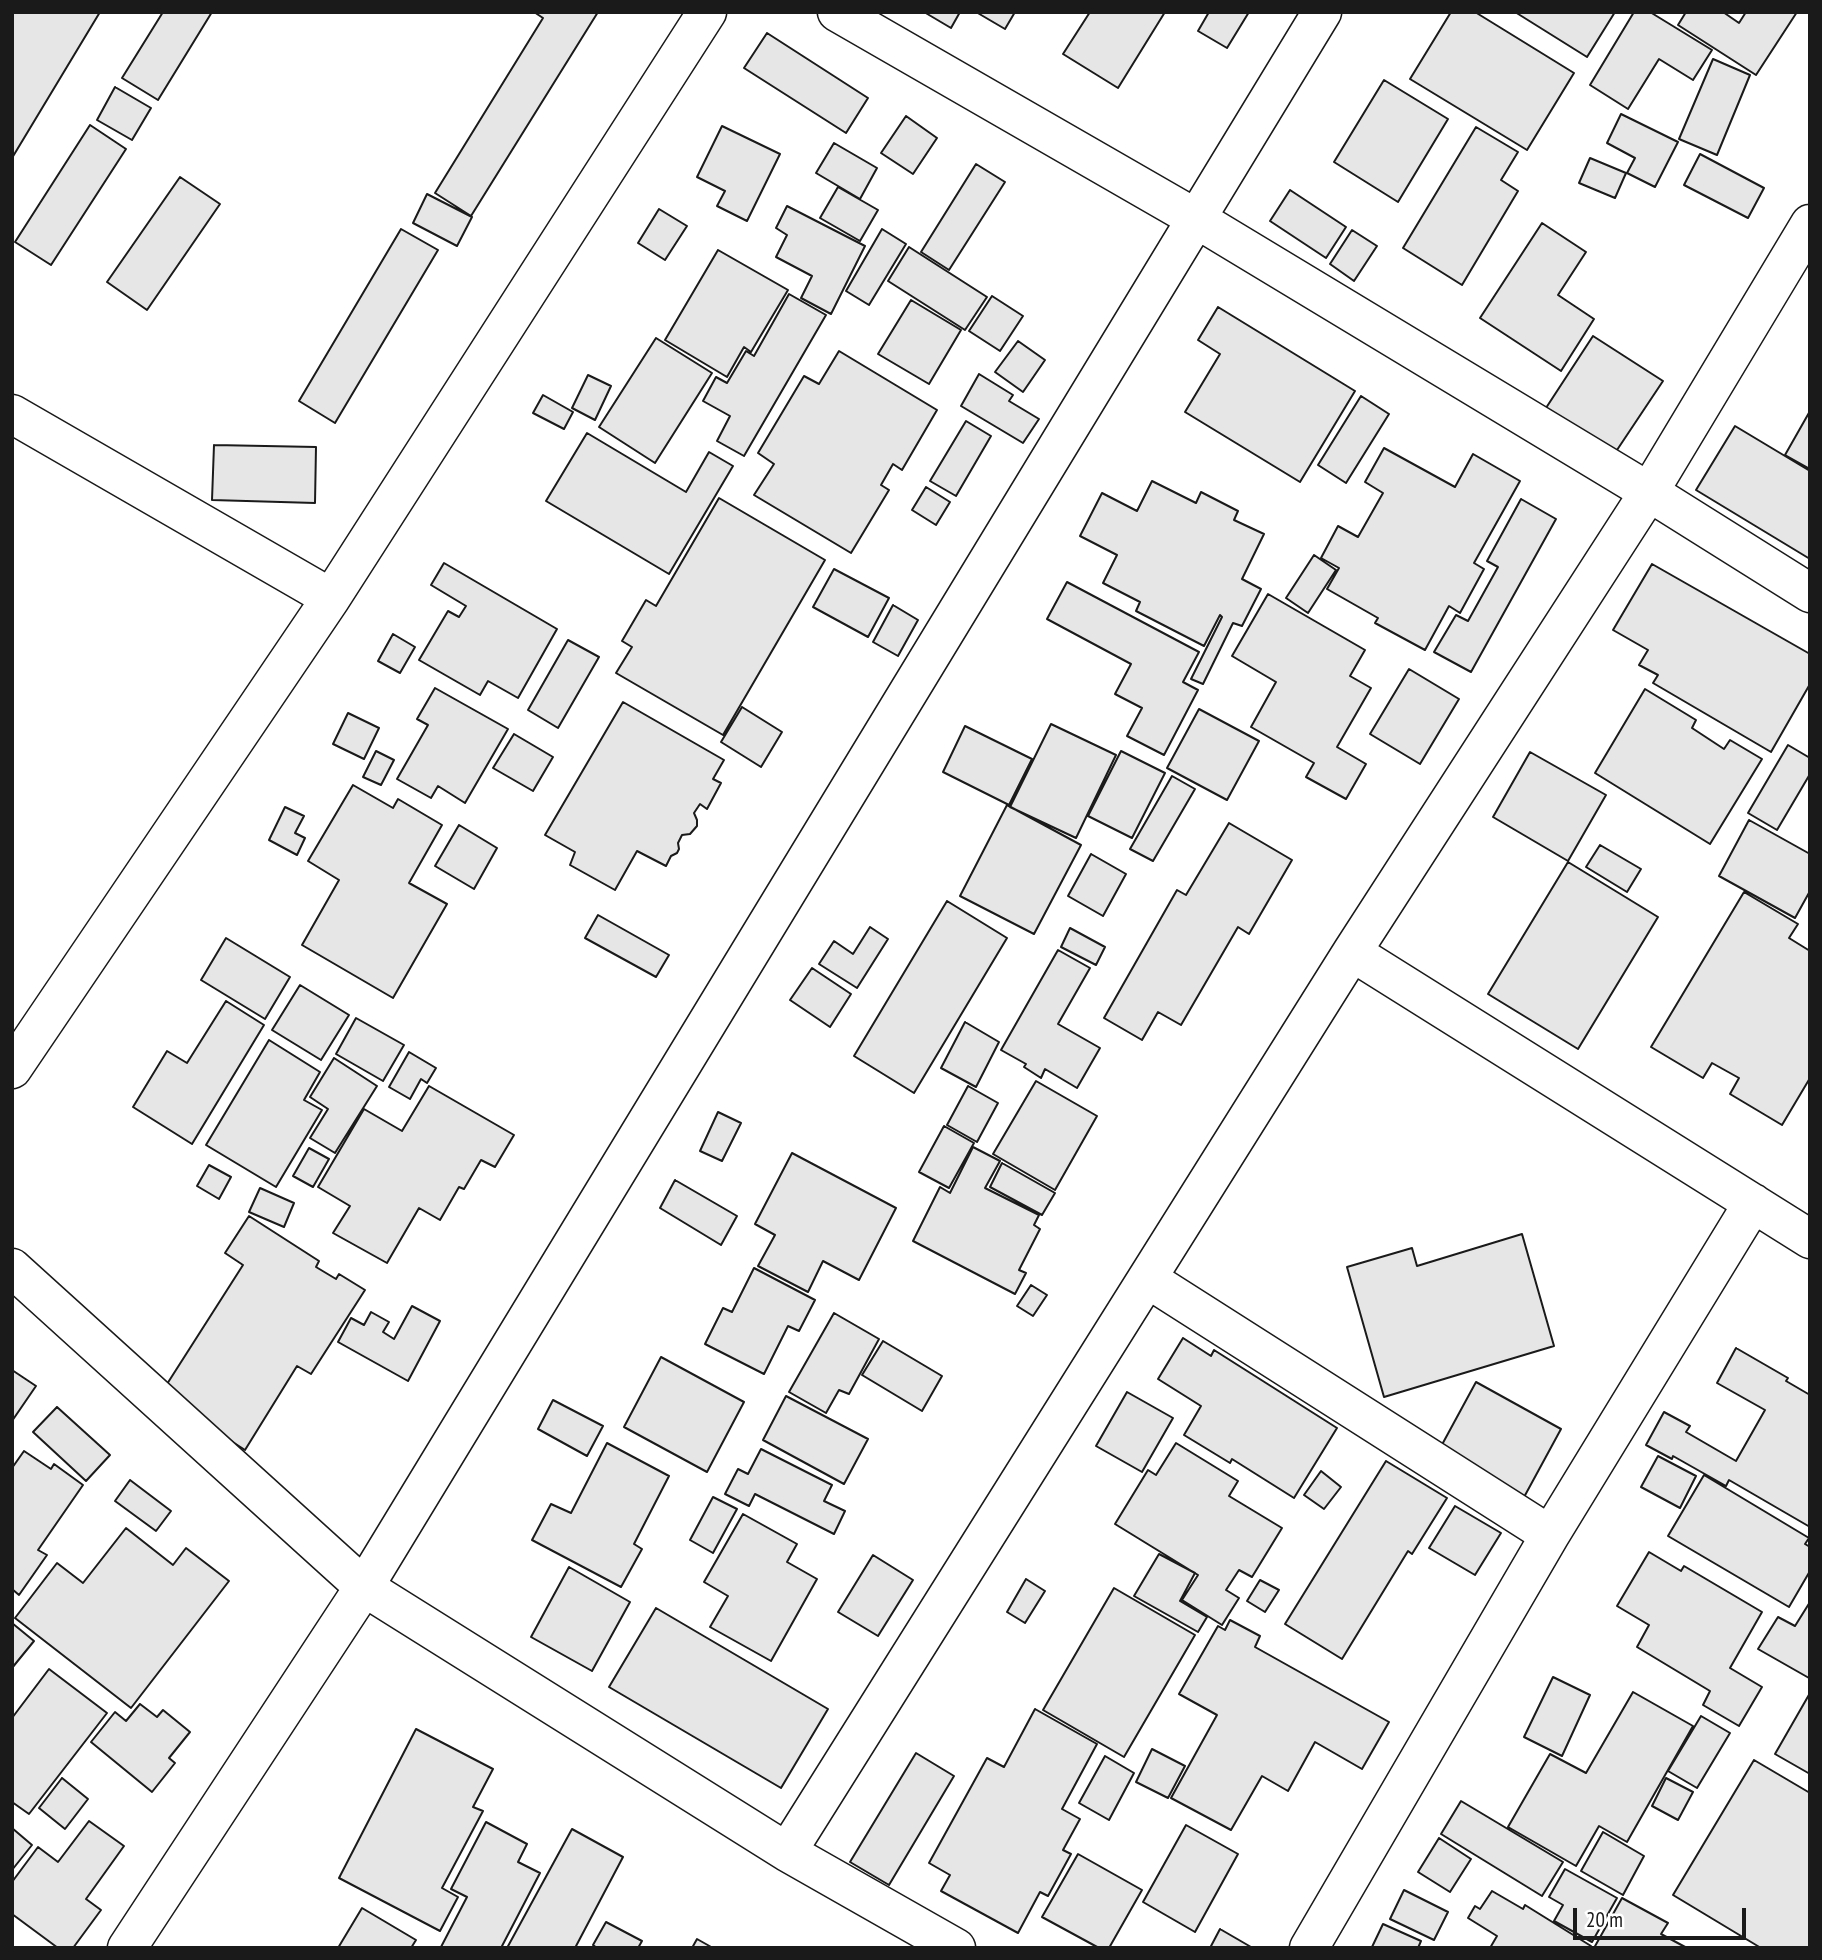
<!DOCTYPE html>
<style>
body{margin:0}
#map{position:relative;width:1822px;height:1960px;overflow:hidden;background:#fff;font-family:"PT Sans Narrow",sans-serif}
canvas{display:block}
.frame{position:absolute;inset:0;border:14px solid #1a1a1a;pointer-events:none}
.scale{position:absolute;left:1573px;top:1908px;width:173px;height:32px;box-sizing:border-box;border:4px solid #1a1a1a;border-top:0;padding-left:9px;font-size:21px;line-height:24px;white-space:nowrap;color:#1a1a1a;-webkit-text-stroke:5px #fff;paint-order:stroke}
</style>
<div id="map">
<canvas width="1822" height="1960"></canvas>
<div class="frame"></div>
<div class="scale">20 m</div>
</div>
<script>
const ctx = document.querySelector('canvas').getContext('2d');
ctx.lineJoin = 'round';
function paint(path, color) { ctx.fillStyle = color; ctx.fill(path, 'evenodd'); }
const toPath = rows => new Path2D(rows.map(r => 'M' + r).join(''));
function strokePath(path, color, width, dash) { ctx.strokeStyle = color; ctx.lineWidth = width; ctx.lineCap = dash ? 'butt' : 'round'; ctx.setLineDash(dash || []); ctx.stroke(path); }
const building = toPath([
 [12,12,100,12,12,158,12,12],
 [163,12,212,12,158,100,122,78,163,12],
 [534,12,598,12,471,216,435,193,543,18,534,12],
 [924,12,960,12,951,28,924,12],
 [976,12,1015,12,1005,29,976,12],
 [1090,12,1165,12,1118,88,1063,54,1090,12],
 [1209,12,1249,12,1227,48,1198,31,1209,12],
 [1451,12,1475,12,1574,73,1527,150,1410,79,1451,12],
 [1515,12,1615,12,1587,57,1515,12],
 [1634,12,1650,12,1712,50,1693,80,1659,59,1628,109,1590,85,1634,12],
 [1686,12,1723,12,1739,23,1746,12,1797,12,1756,75,1678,25,1686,12],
 [767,33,868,98,846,133,744,68,767,33],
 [1713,59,1750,75,1717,155,1679,139,1713,59],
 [1384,80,1448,119,1398,202,1334,162,1384,80],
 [115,87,151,108,132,140,97,120,115,87],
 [1621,114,1678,142,1655,187,1627,173,1635,158,1607,143,1621,114],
 [906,116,937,138,913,174,881,153,906,116],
 [90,125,126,149,51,265,15,242,90,125],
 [722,126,780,154,747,221,717,206,725,191,697,177,722,126],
 [1476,127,1518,152,1501,180,1518,191,1462,285,1403,248,1476,127],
 [834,143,877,168,860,199,816,173,834,143],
 [1700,154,1764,188,1748,218,1684,185,1700,154],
 [1590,158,1626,173,1615,198,1579,183,1590,158],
 [976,164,1005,182,949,270,921,252,976,164],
 [180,177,220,204,147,310,107,282,180,177],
 [838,187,878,210,860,241,820,218,838,187],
 [1290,190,1346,227,1326,258,1270,221,1290,190],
 [427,194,472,217,457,246,413,223,427,194],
 [787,206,865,246,831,314,801,298,812,276,776,257,787,235,776,228,787,206],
 [659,209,687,226,665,260,638,243,659,209],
 [1542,223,1586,252,1558,295,1594,319,1561,371,1480,318,1542,223],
 [401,229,438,250,335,423,299,401,401,229],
 [882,229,906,244,869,305,846,291,882,229],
 [1352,230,1377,246,1354,281,1330,264,1352,230],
 [909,247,987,297,965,330,888,281,909,247],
 [718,250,788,290,751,352,744,347,727,377,665,340,718,250],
 [789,294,826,315,744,456,717,441,730,416,703,401,716,377,727,383,746,351,754,356,789,294],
 [992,296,1023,316,1000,351,969,331,992,296],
 [911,300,961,330,929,384,878,354,911,300],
 [1218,307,1355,391,1300,482,1185,412,1220,354,1198,340,1218,307],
 [1593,336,1663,381,1613,456,1544,411,1593,336],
 [656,338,712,373,655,463,599,427,656,338],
 [1018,341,1045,360,1023,392,995,372,1018,341],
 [839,351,937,410,902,470,893,464,881,485,889,490,851,553,754,495,774,464,758,453,804,376,819,384,839,351],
 [979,374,1013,395,1009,401,1039,419,1023,443,961,406,979,374],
 [588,375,611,386,595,420,572,408,588,375],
 [543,395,573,412,564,429,533,413,543,395],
 [1361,396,1389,414,1346,483,1318,465,1361,396],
 [1810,411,1810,469,1785,455,1810,411],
 [966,421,991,436,956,496,930,481,966,421],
 [1735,426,1810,471,1810,559,1696,490,1735,426],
 [587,433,686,492,709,452,733,466,669,574,546,501,587,433],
 [214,445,316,447,315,503,212,500,214,445],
 [1384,448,1455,487,1473,454,1520,481,1474,563,1484,569,1460,613,1449,606,1425,650,1375,623,1378,618,1327,589,1339,568,1321,558,1338,526,1358,537,1383,493,1365,482,1384,448],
 [1152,481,1196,503,1201,492,1238,511,1234,520,1264,534,1242,579,1261,589,1242,626,1233,623,1203,684,1191,679,1222,617,1220,615,1204,646,1136,611,1140,602,1103,583,1117,555,1080,536,1102,493,1137,511,1152,481],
 [926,487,950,502,936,525,912,510,926,487],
 [719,498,825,560,723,735,616,673,632,647,622,641,646,600,656,606,719,498],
 [1521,499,1556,519,1471,672,1434,652,1456,615,1468,621,1498,567,1487,561,1521,499],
 [1314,555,1336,570,1308,613,1286,598,1314,555],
 [444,563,557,629,518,698,488,681,480,695,419,660,448,611,459,617,466,606,431,585,444,563],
 [1652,564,1810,654,1810,684,1771,752,1653,683,1658,675,1639,665,1648,650,1613,630,1652,564],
 [834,569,889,598,868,637,813,607,834,569],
 [1067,582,1199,652,1183,682,1198,690,1164,755,1127,736,1142,708,1115,694,1131,664,1047,619,1067,582],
 [1268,594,1365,650,1350,676,1371,688,1337,747,1366,764,1346,799,1306,777,1314,763,1251,727,1276,682,1232,656,1268,594],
 [893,605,918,620,898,656,873,642,893,605],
 [393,634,415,647,400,673,378,661,393,634],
 [568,640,599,657,558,728,528,710,568,640],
 [1409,669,1459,699,1420,764,1370,734,1409,669],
 [435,688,508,729,465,803,438,786,431,798,397,779,428,725,417,719,435,688],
 [1645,689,1696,720,1692,728,1724,749,1730,740,1762,759,1710,844,1595,773,1645,689],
 [623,702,724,760,713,779,721,783,707,809,700,804,694,813,697,820,697,826,690,834,682,835,678,843,679,849,677,853,671,856,666,866,637,851,615,890,570,865,575,852,545,835,623,702],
 [742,707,782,732,761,767,721,742,742,707],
 [1199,709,1259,741,1227,800,1167,768,1199,709],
 [348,713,379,728,364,759,333,744,348,713],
 [1051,724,1116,755,1076,838,1010,807,1051,724],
 [965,726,1032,759,1009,805,943,772,965,726],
 [514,734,553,757,533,791,493,768,514,734],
 [1788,745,1810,758,1810,774,1777,830,1748,813,1788,745],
 [376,751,394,760,381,785,363,777,376,751],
 [1121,751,1165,773,1132,838,1088,816,1121,751],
 [1530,752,1606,795,1568,861,1493,817,1530,752],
 [1172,776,1195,789,1153,861,1130,849,1172,776],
 [353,785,393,808,398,799,442,825,409,883,447,904,393,998,302,945,339,880,308,861,353,785],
 [1007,805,1081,845,1034,934,960,896,1007,805],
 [285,807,304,816,295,833,305,838,297,855,269,840,285,807],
 [1749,820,1810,854,1810,891,1795,918,1719,876,1749,820],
 [1229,823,1292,860,1249,934,1238,927,1181,1025,1158,1012,1142,1040,1104,1018,1177,890,1186,895,1229,823],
 [459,825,497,848,474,889,435,866,459,825],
 [1600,845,1641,869,1627,892,1586,867,1600,845],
 [1091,854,1126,874,1103,916,1068,896,1091,854],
 [1568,862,1658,917,1578,1049,1488,994,1568,862],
 [1744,892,1798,924,1789,938,1810,951,1810,1078,1782,1125,1730,1094,1739,1078,1712,1063,1703,1078,1651,1047,1744,892],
 [947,901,1007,938,914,1093,854,1056,947,901],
 [598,915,669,955,656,977,585,938,598,915],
 [870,927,888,939,857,988,819,964,834,941,853,954,870,927],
 [1070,928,1105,947,1096,965,1061,947,1070,928],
 [226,938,290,977,265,1019,201,980,226,938],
 [1058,950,1090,968,1058,1024,1100,1048,1077,1088,1045,1069,1041,1078,1024,1067,1026,1064,1001,1050,1058,950],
 [812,968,851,994,830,1027,790,1000,812,968],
 [300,985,349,1015,321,1060,272,1030,300,985],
 [226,1001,264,1025,192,1144,133,1107,167,1051,187,1063,226,1001],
 [356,1018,404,1045,383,1081,336,1054,356,1018],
 [965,1022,999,1042,976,1087,941,1068,965,1022],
 [269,1040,320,1072,304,1100,322,1110,276,1187,206,1145,269,1040],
 [409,1052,436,1068,427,1083,421,1079,410,1099,389,1087,409,1052],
 [334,1058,377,1086,335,1153,310,1138,328,1109,310,1097,334,1058],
 [1036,1081,1097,1116,1055,1190,993,1154,1036,1081],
 [429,1086,514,1135,495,1167,481,1160,464,1189,459,1187,440,1220,419,1208,387,1263,333,1233,350,1206,318,1187,364,1109,402,1131,429,1086],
 [968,1086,998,1103,977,1142,947,1125,968,1086],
 [718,1112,741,1123,722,1161,700,1151,718,1112],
 [944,1126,974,1143,949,1188,919,1172,944,1126],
 [973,1147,1000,1161,985,1188,1039,1215,1034,1225,1040,1229,1019,1270,1026,1273,1015,1294,913,1241,940,1187,950,1193,973,1147],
 [309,1148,329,1159,313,1187,293,1176,309,1148],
 [792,1153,896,1208,859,1280,823,1261,808,1292,758,1266,775,1235,755,1224,792,1153],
 [1002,1163,1055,1193,1042,1215,990,1187,1002,1163],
 [209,1165,231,1177,219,1199,197,1186,209,1165],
 [675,1180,737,1216,721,1245,660,1208,675,1180],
 [260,1188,294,1203,284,1227,249,1212,260,1188],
 [249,1216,319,1261,316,1267,336,1279,339,1274,365,1290,311,1374,297,1366,245,1450,160,1395,243,1265,225,1253,249,1216],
 [1522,1234,1554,1346,1384,1397,1347,1267,1412,1248,1417,1266,1522,1234],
 [754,1268,815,1300,799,1331,788,1326,764,1374,705,1344,723,1308,732,1312,754,1268],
 [1031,1285,1047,1295,1033,1316,1017,1306,1031,1285],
 [412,1306,440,1321,408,1381,338,1342,351,1318,364,1325,371,1312,389,1322,383,1332,394,1339,412,1306],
 [834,1313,879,1339,849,1394,839,1390,826,1413,789,1392,834,1313],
 [1183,1338,1211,1356,1214,1350,1337,1428,1294,1498,1232,1459,1230,1463,1184,1435,1201,1406,1158,1379,1183,1338],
 [883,1341,942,1376,922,1411,862,1375,883,1341],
 [1736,1348,1788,1378,1786,1381,1810,1395,1810,1527,1729,1480,1726,1486,1673,1456,1672,1459,1646,1445,1664,1412,1690,1426,1686,1432,1736,1461,1765,1410,1717,1383,1736,1348],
 [661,1357,744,1402,707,1472,624,1427,661,1357],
 [12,1370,36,1386,12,1421,12,1370],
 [1476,1382,1561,1429,1523,1499,1438,1452,1476,1382],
 [1127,1392,1173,1418,1142,1472,1096,1446,1127,1392],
 [786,1396,868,1439,844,1484,763,1440,786,1396],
 [553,1400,603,1426,587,1456,538,1429,553,1400],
 [57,1407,110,1455,86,1481,33,1432,57,1407],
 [607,1443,669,1476,634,1544,642,1549,621,1587,532,1540,551,1504,571,1513,607,1443],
 [1176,1443,1238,1481,1229,1496,1282,1528,1252,1577,1239,1570,1226,1590,1239,1598,1222,1625,1182,1600,1198,1575,1115,1524,1148,1470,1156,1475,1176,1443],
 [761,1449,832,1485,824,1501,845,1511,834,1534,755,1494,749,1506,725,1494,738,1469,748,1474,761,1449],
 [24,1451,51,1469,54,1464,83,1485,38,1550,47,1555,19,1595,12,1589,12,1468,24,1451],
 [1658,1456,1696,1476,1680,1508,1641,1487,1658,1456],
 [1386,1461,1447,1498,1412,1554,1408,1551,1342,1659,1285,1624,1386,1461],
 [1321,1471,1341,1487,1324,1509,1304,1495,1321,1471],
 [1704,1475,1809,1538,1805,1544,1810,1547,1810,1571,1789,1607,1668,1536,1704,1475],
 [130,1480,171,1511,156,1531,115,1501,130,1480],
 [713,1497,737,1509,713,1553,690,1540,713,1497],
 [1455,1506,1501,1533,1475,1575,1429,1548,1455,1506],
 [743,1514,797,1544,787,1562,817,1579,771,1661,710,1627,728,1596,704,1582,743,1514],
 [126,1528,173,1565,186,1548,229,1581,131,1708,15,1618,57,1563,83,1583,126,1528],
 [1649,1552,1681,1571,1684,1566,1762,1612,1730,1668,1762,1687,1739,1726,1703,1705,1710,1691,1637,1647,1649,1625,1617,1606,1649,1552],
 [1159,1554,1195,1573,1180,1601,1207,1617,1198,1632,1134,1596,1159,1554],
 [873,1555,913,1580,878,1636,838,1612,873,1555],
 [569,1567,630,1602,592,1671,531,1637,569,1567],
 [1026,1579,1045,1591,1025,1623,1007,1612,1026,1579],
 [1260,1580,1279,1590,1265,1612,1247,1601,1260,1580],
 [1114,1588,1195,1635,1124,1757,1043,1710,1114,1588],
 [1810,1602,1810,1677,1809,1678,1758,1649,1778,1617,1795,1626,1810,1602],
 [656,1608,828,1709,781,1788,609,1687,656,1608],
 [1230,1620,1260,1636,1255,1647,1389,1722,1362,1769,1315,1742,1288,1791,1262,1776,1231,1830,1171,1798,1217,1715,1179,1694,1218,1626,1225,1630,1230,1620],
 [12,1623,34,1641,12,1668,12,1623],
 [49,1669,107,1713,29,1814,12,1802,12,1718,49,1669],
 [1553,1677,1590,1695,1562,1756,1524,1737,1553,1677],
 [1633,1692,1693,1726,1627,1842,1599,1826,1576,1866,1508,1827,1550,1754,1586,1773,1633,1692],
 [1810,1693,1810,1774,1775,1754,1810,1693],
 [140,1704,157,1717,163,1710,190,1732,169,1758,175,1763,152,1792,91,1742,115,1712,126,1721,140,1704],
 [1035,1709,1097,1744,1062,1809,1080,1819,1063,1850,1071,1854,1048,1896,1040,1892,1018,1933,941,1891,950,1875,929,1863,987,1758,1004,1767,1035,1709],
 [1701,1716,1730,1733,1697,1788,1668,1771,1701,1716],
 [416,1729,493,1769,473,1807,483,1811,442,1888,458,1897,440,1931,339,1878,416,1729],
 [1152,1749,1185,1766,1168,1798,1136,1782,1152,1749],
 [916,1753,954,1776,889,1885,850,1862,916,1753],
 [1105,1756,1134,1773,1109,1820,1079,1803,1105,1756],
 [1754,1760,1810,1793,1810,1948,1761,1948,1673,1895,1754,1760],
 [62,1778,88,1799,65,1829,39,1808,62,1778],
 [1666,1778,1693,1792,1678,1820,1652,1806,1666,1778],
 [1461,1801,1563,1862,1542,1896,1441,1834,1461,1801],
 [89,1821,124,1846,86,1899,101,1910,73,1948,58,1948,12,1914,12,1882,38,1847,58,1862,89,1821],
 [486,1822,527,1844,518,1862,540,1873,501,1948,443,1948,441,1947,467,1897,451,1889,486,1822],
 [1186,1825,1238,1854,1195,1932,1143,1902,1186,1825],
 [12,1828,32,1845,12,1870,12,1828],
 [572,1829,623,1857,575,1948,507,1948,572,1829],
 [1603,1832,1644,1856,1623,1895,1581,1871,1603,1832],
 [1439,1838,1471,1859,1450,1892,1418,1872,1439,1838],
 [1078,1854,1142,1890,1109,1948,1099,1948,1042,1917,1078,1854],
 [1565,1869,1617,1898,1592,1942,1554,1921,1563,1905,1549,1897,1565,1869],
 [1404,1890,1448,1912,1434,1940,1390,1919,1404,1890],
 [1492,1891,1523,1909,1525,1905,1591,1946,1590,1948,1490,1948,1497,1936,1468,1918,1475,1906,1480,1909,1492,1891],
 [1622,1898,1668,1923,1661,1934,1687,1948,1594,1948,1622,1898],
 [362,1908,416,1940,411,1948,338,1948,362,1908],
 [606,1922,642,1941,638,1948,597,1948,593,1945,606,1922],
 [1383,1924,1421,1941,1418,1948,1372,1947,1383,1924],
 [1220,1929,1251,1947,1250,1948,1210,1948,1220,1929],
 [697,1939,713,1948,692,1948,697,1939]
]);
paint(building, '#e6e6e6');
strokePath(building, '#1a1a1a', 2);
const minor = toPath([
 [837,12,1195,218,1649,492,1810,593],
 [12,414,331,598],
 [1352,952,1810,1239],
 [12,1069,331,598,707,12],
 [12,1268,364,1587,787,1852,956,1948],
 [1148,1279,1550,1535],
 [787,1852,1352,952,1649,492,1810,224],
 [127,1948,364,1587,1322,12],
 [1309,1948,1550,1535,1753,1203]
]);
strokePath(minor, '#1a1a1a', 41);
strokePath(minor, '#fff', 38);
</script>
